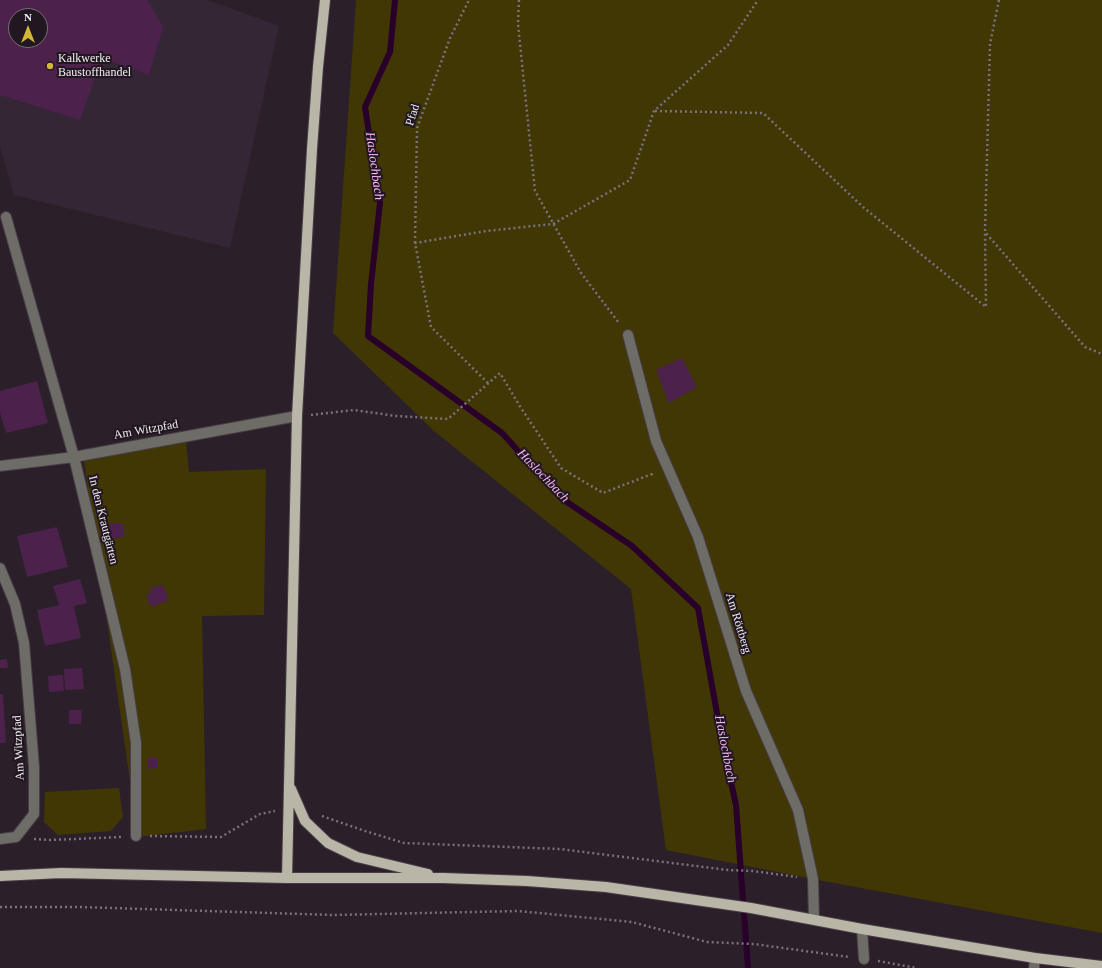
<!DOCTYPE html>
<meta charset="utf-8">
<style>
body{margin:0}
#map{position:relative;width:1102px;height:968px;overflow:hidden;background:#2b202a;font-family:"Times New Roman",serif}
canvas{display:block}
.north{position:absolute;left:8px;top:8px;width:40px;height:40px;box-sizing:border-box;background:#211720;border:1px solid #766d75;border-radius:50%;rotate:0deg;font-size:11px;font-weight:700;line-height:16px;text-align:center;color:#f5eef5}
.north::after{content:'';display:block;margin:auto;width:14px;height:18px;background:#d2b736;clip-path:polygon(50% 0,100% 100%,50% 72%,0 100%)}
</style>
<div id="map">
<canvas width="1102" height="968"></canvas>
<div class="north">N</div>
</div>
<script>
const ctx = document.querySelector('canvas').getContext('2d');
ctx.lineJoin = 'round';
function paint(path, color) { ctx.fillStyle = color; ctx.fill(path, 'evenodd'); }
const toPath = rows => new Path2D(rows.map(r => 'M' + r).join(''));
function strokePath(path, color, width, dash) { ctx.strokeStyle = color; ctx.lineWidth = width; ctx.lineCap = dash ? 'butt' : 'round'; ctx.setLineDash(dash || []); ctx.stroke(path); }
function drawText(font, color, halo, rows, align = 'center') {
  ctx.font = font + ' "Times New Roman",serif'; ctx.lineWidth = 4; ctx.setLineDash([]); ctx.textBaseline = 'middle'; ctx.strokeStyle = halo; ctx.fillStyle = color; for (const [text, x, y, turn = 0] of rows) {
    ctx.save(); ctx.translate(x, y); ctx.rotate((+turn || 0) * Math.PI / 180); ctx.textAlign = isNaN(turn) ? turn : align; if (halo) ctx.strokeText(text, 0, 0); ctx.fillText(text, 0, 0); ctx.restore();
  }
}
paint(toPath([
 [0,0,208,0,279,26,230,248,14,195,0,147],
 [16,16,40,16,40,40,16,40]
]), '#352635');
paint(toPath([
 [356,0,1102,0,1102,933,813,879,666,850,631,589,434,431,333,333],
 [186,441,189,472,266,469,264,615,202,616,206,829,138,837,84,461],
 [119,788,123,817,111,831,58,835,44,822,45,792]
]), '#413704');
strokePath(toPath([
 [395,0,390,52,365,107,380,203,371,284,368,336,502,433,561,498,632,546,698,608,722,741,736,805,748,968]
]), '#29002a', 6);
paint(toPath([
 [0,0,147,0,163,27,149,75,102,58,80,120,0,95],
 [16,16,40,16,40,40,16,40],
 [682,358,697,387,669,403,656,370],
 [37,381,48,423,6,433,0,412,0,391],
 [106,524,123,524,123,537,105,540],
 [57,527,68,567,27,577,17,536],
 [80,579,87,603,74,606,81,638,45,646,37,610,59,605,53,586],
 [163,585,169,600,151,607,146,595,152,592,150,588],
 [7,659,8,668,0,668,0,660],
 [82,668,84,689,65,690,64,669],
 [63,675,64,691,49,692,48,676],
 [0,694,3,694,6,743,0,743],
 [69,710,82,710,81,724,69,724],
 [157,757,157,768,147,769,147,758]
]), '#4c214c');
const minor = toPath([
 [6,217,74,457,125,669,136,743,136,836],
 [628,335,656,441,698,537,746,691,798,810,813,879,814,920],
 [0,466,74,457,297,416],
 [0,568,15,604,24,643,34,767,34,814,16,837,0,839],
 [862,929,864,959],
 [1034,968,1035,958]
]);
const major = toPath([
 [291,789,305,821,328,843,357,857,428,874],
 [0,876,61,873,287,878,443,878,527,881,606,887,751,908,862,929,1035,958,1102,966],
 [287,878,297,416,312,149,318,67,325,0]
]);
strokePath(minor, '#473d46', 12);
strokePath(major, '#473d46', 12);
strokePath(toPath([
 [519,0,518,24,535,191,581,273,619,323],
 [999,0,990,44,985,232,1085,347,1102,354],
 [655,111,763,113,863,207,986,307,985,232],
 [415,243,417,128,450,38,469,0],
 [488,383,431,327,415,243,486,231,553,224,630,180,654,111,728,45,758,0],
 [311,415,354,410,396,416,448,419,500,373,521,408,561,468,603,493,652,474,652,472],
 [322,816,365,831,404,843,560,849,728,870,753,871,797,877],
 [150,836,221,837,260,814,275,811],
 [34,839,50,840,121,837],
 [0,907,80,907,333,915,518,911,632,922,707,942,754,944,849,957],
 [878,961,917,968]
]), '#7b717a', 2.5, [2, 3]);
strokePath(minor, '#6e6c66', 10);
strokePath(major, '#b9b5a7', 10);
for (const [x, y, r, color] of [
 [50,66,4,"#d2b736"]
]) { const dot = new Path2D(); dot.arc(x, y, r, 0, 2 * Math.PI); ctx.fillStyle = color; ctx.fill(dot); strokePath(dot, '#211720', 1.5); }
drawText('12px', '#f5eef5', '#211720', [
 ["Kalkwerke",58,59],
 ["Baustoffhandel",58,73]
], 'left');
drawText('12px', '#f5eef5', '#211720', [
 ["Pfad",413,115,-73],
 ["Am Witzpfad",146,430,-10],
 ["In den Krautgärten",103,520,76],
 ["Am Röttberg",738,623,73],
 ["Am Witzpfad",19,748,-93]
]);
drawText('italic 13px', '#feb7fc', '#211720', [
 ["Haslochbach",374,166,82],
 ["Haslochbach",543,476,46],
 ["Haslochbach",725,749,79]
]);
</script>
